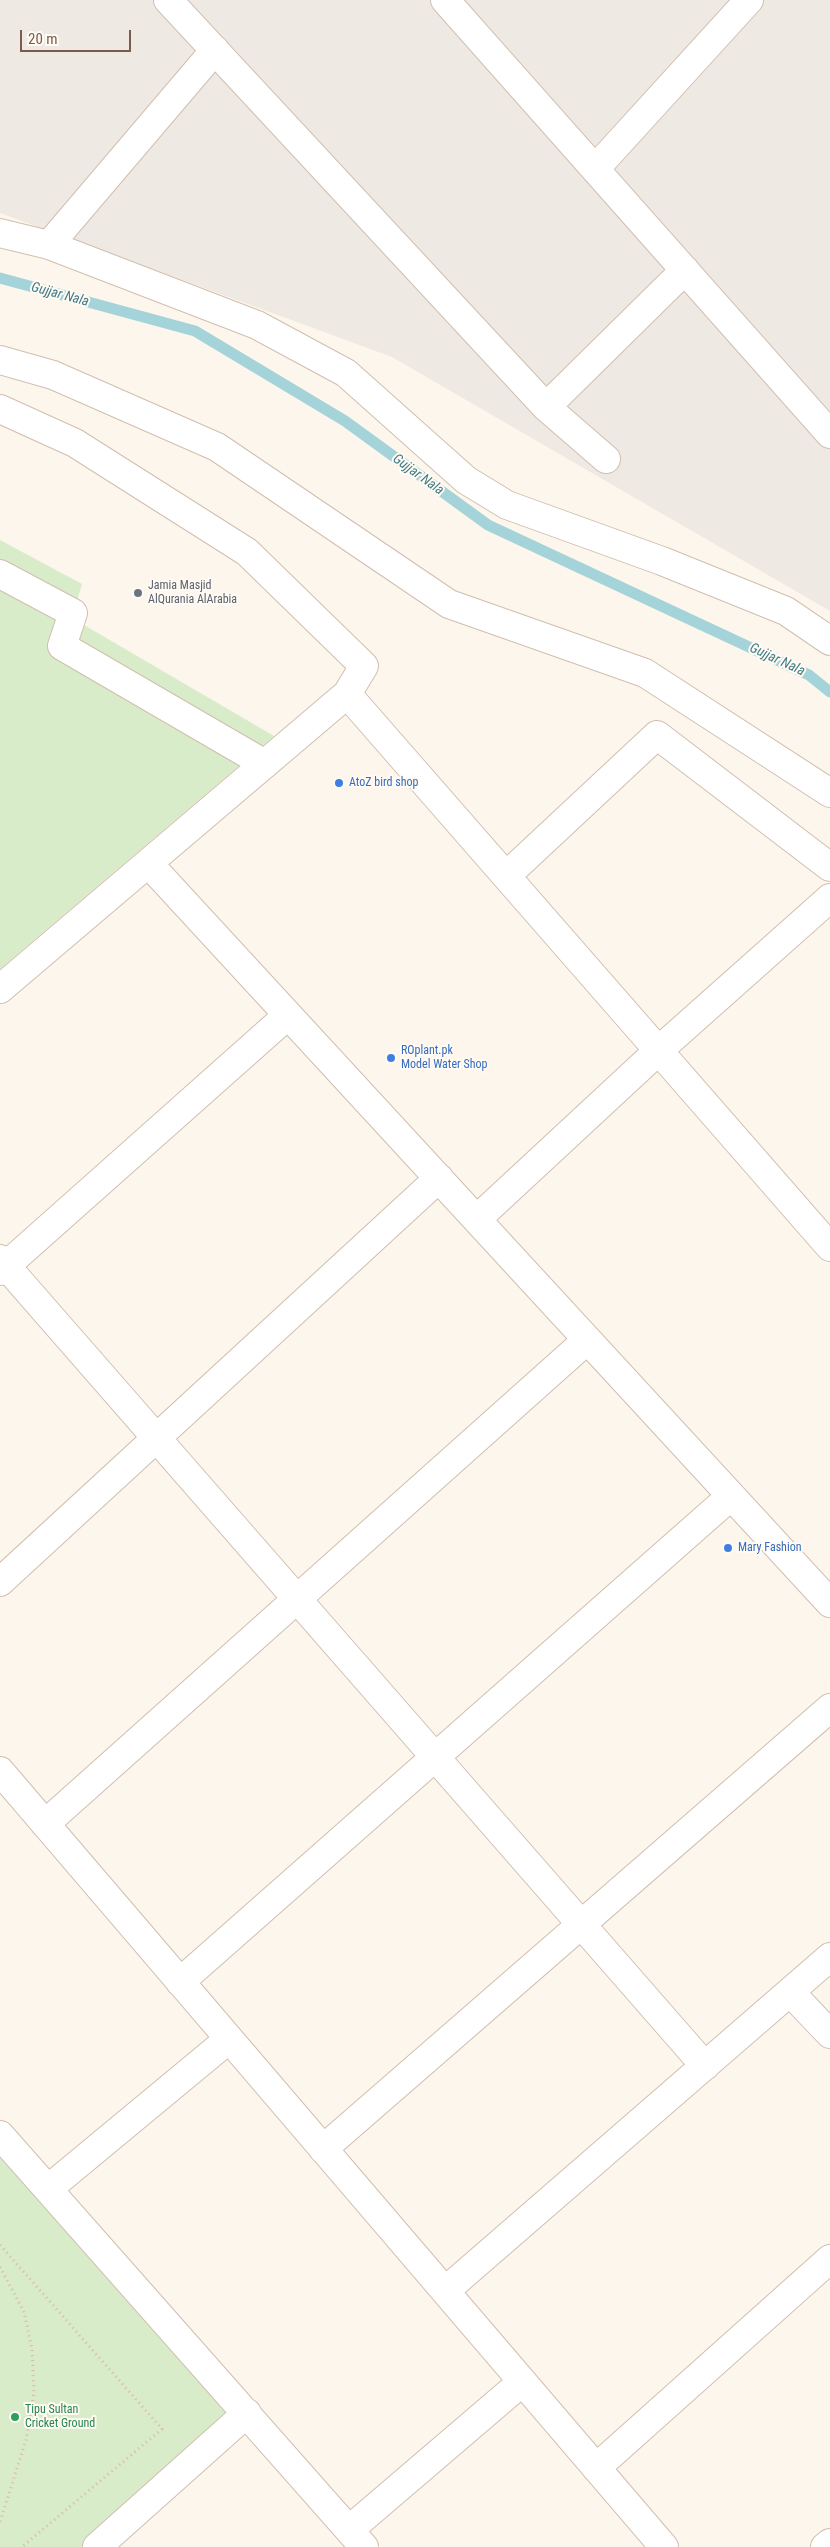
<!DOCTYPE html>
<style>
body{margin:0}
#map{position:relative;width:830px;height:2547px;overflow:hidden;background:#fdf6ec;font-family:"Roboto Condensed",sans-serif}
canvas{display:block}
.scale{position:absolute;left:20px;top:30px;width:111px;height:22px;box-sizing:border-box;border:2px solid #7a5c4d;border-top:0;padding-left:6px;font-size:15px;line-height:18px;white-space:nowrap;color:#7a5c4d;-webkit-text-stroke:4px #fffaf3;paint-order:stroke}
</style>
<div id="map">
<canvas width="830" height="2547"></canvas>
<div class="scale">20 m</div>
</div>
<script>
const ctx = document.querySelector('canvas').getContext('2d');
ctx.lineJoin = 'round';
function paint(path, color) { ctx.fillStyle = color; ctx.fill(path, 'evenodd'); }
const toPath = rows => new Path2D(rows.map(r => 'M' + r).join(''));
function strokePath(path, color, width, dash) { ctx.strokeStyle = color; ctx.lineWidth = width; ctx.lineCap = dash ? 'butt' : 'round'; ctx.setLineDash(dash || []); ctx.stroke(path); }
function drawText(font, color, halo, rows, align = 'center') {
  ctx.font = font + ' "Roboto Condensed",sans-serif'; ctx.lineWidth = 4; ctx.setLineDash([]); ctx.textBaseline = 'middle'; ctx.strokeStyle = halo; ctx.fillStyle = color; for (const [text, x, y, turn = 0] of rows) {
    ctx.save(); ctx.translate(x, y); ctx.rotate((+turn || 0) * Math.PI / 180); ctx.textAlign = isNaN(turn) ? turn : align; if (halo) ctx.strokeText(text, 0, 0); ctx.fillText(text, 0, 0); ctx.restore();
  }
}
paint(toPath([
 [0,0,830,0,830,611,392,357,0,213]
]), '#efe9e4');
paint(toPath([
 [0,540,82,584,72,618,274,736,0,969],
 [0,2135,247,2413,97,2547,0,2547]
]), '#d8ecc9');
strokePath(toPath([
 [0,278,195,331,345,421,488,525,809,675,830,692]
]), '#a5d3da', 11);
const minor = toPath([
 [168,0,546,407,606,459],
 [445,0,830,434],
 [595,169,749,0],
 [0,233,49,245,257,325,346,373,466,480,507,505,662,561,786,611,830,641],
 [49,245,215,50],
 [0,360,53,375,217,447,449,604,645,673,830,793],
 [546,407,685,270],
 [0,409,75,443,247,552,364,666,347,694,0,989],
 [0,574,73,613,62,646,265,764],
 [347,694,830,1247],
 [148,863,830,1603],
 [506,876,657,735,830,867],
 [477,1219,658,1051,830,898],
 [0,1259,705,2066],
 [0,1271,288,1015],
 [0,1582,439,1178],
 [0,1771,664,2547],
 [45,1824,587,1340],
 [180,1982,731,1496],
 [790,1992,830,2034],
 [0,2135,364,2547],
 [323,2149,830,1708],
 [48,2189,229,2039],
 [445,2291,830,1957],
 [596,2468,830,2259],
 [349,2530,522,2382],
 [97,2547,247,2413],
 [825,2547,830,2543]
]);
strokePath(minor, '#d1beb0', 30);
strokePath(toPath([
 [0,2245,162,2429,22,2547],
 [0,2267,24,2312,32,2349,34,2393,26,2440,0,2522]
]), '#d9b8a5', 3, [1, 4]);
strokePath(minor, '#fff', 28);
for (const [x, y, r, color] of [
 [138,593,5,"#6b7280"],
 [339,783,5,"#3f7fe0"],
 [391,1058,5,"#3f7fe0"],
 [728,1548,5,"#3f7fe0"],
 [15,2417,5,"#2e9e5b"]
]) { const dot = new Path2D(); dot.arc(x, y, r, 0, 2 * Math.PI); ctx.fillStyle = color; ctx.fill(dot); strokePath(dot, '#fffaf3', 2); }
drawText('12px', '#5b616d', '#fffaf3', [
 ["Jamia Masjid",148,586],
 ["AlQurania AlArabia",148,600]
], 'left');
drawText('12px', '#366cbe', '#fffaf3', [
 ["AtoZ bird shop",349,783],
 ["ROplant.pk",401,1051],
 ["Model Water Shop",401,1065],
 ["Mary Fashion",738,1548]
], 'left');
drawText('12px', '#27864d', '#fffaf3', [
 ["Tipu Sultan",25,2410],
 ["Cricket Ground",25,2424]
], 'left');
drawText('italic 14px', '#437c86', '#fffaf3', [
 ["Gujjar Nala",60,295,15],
 ["Gujjar Nala",418,475,36],
 ["Gujjar Nala",777,660,25]
]);
</script>
